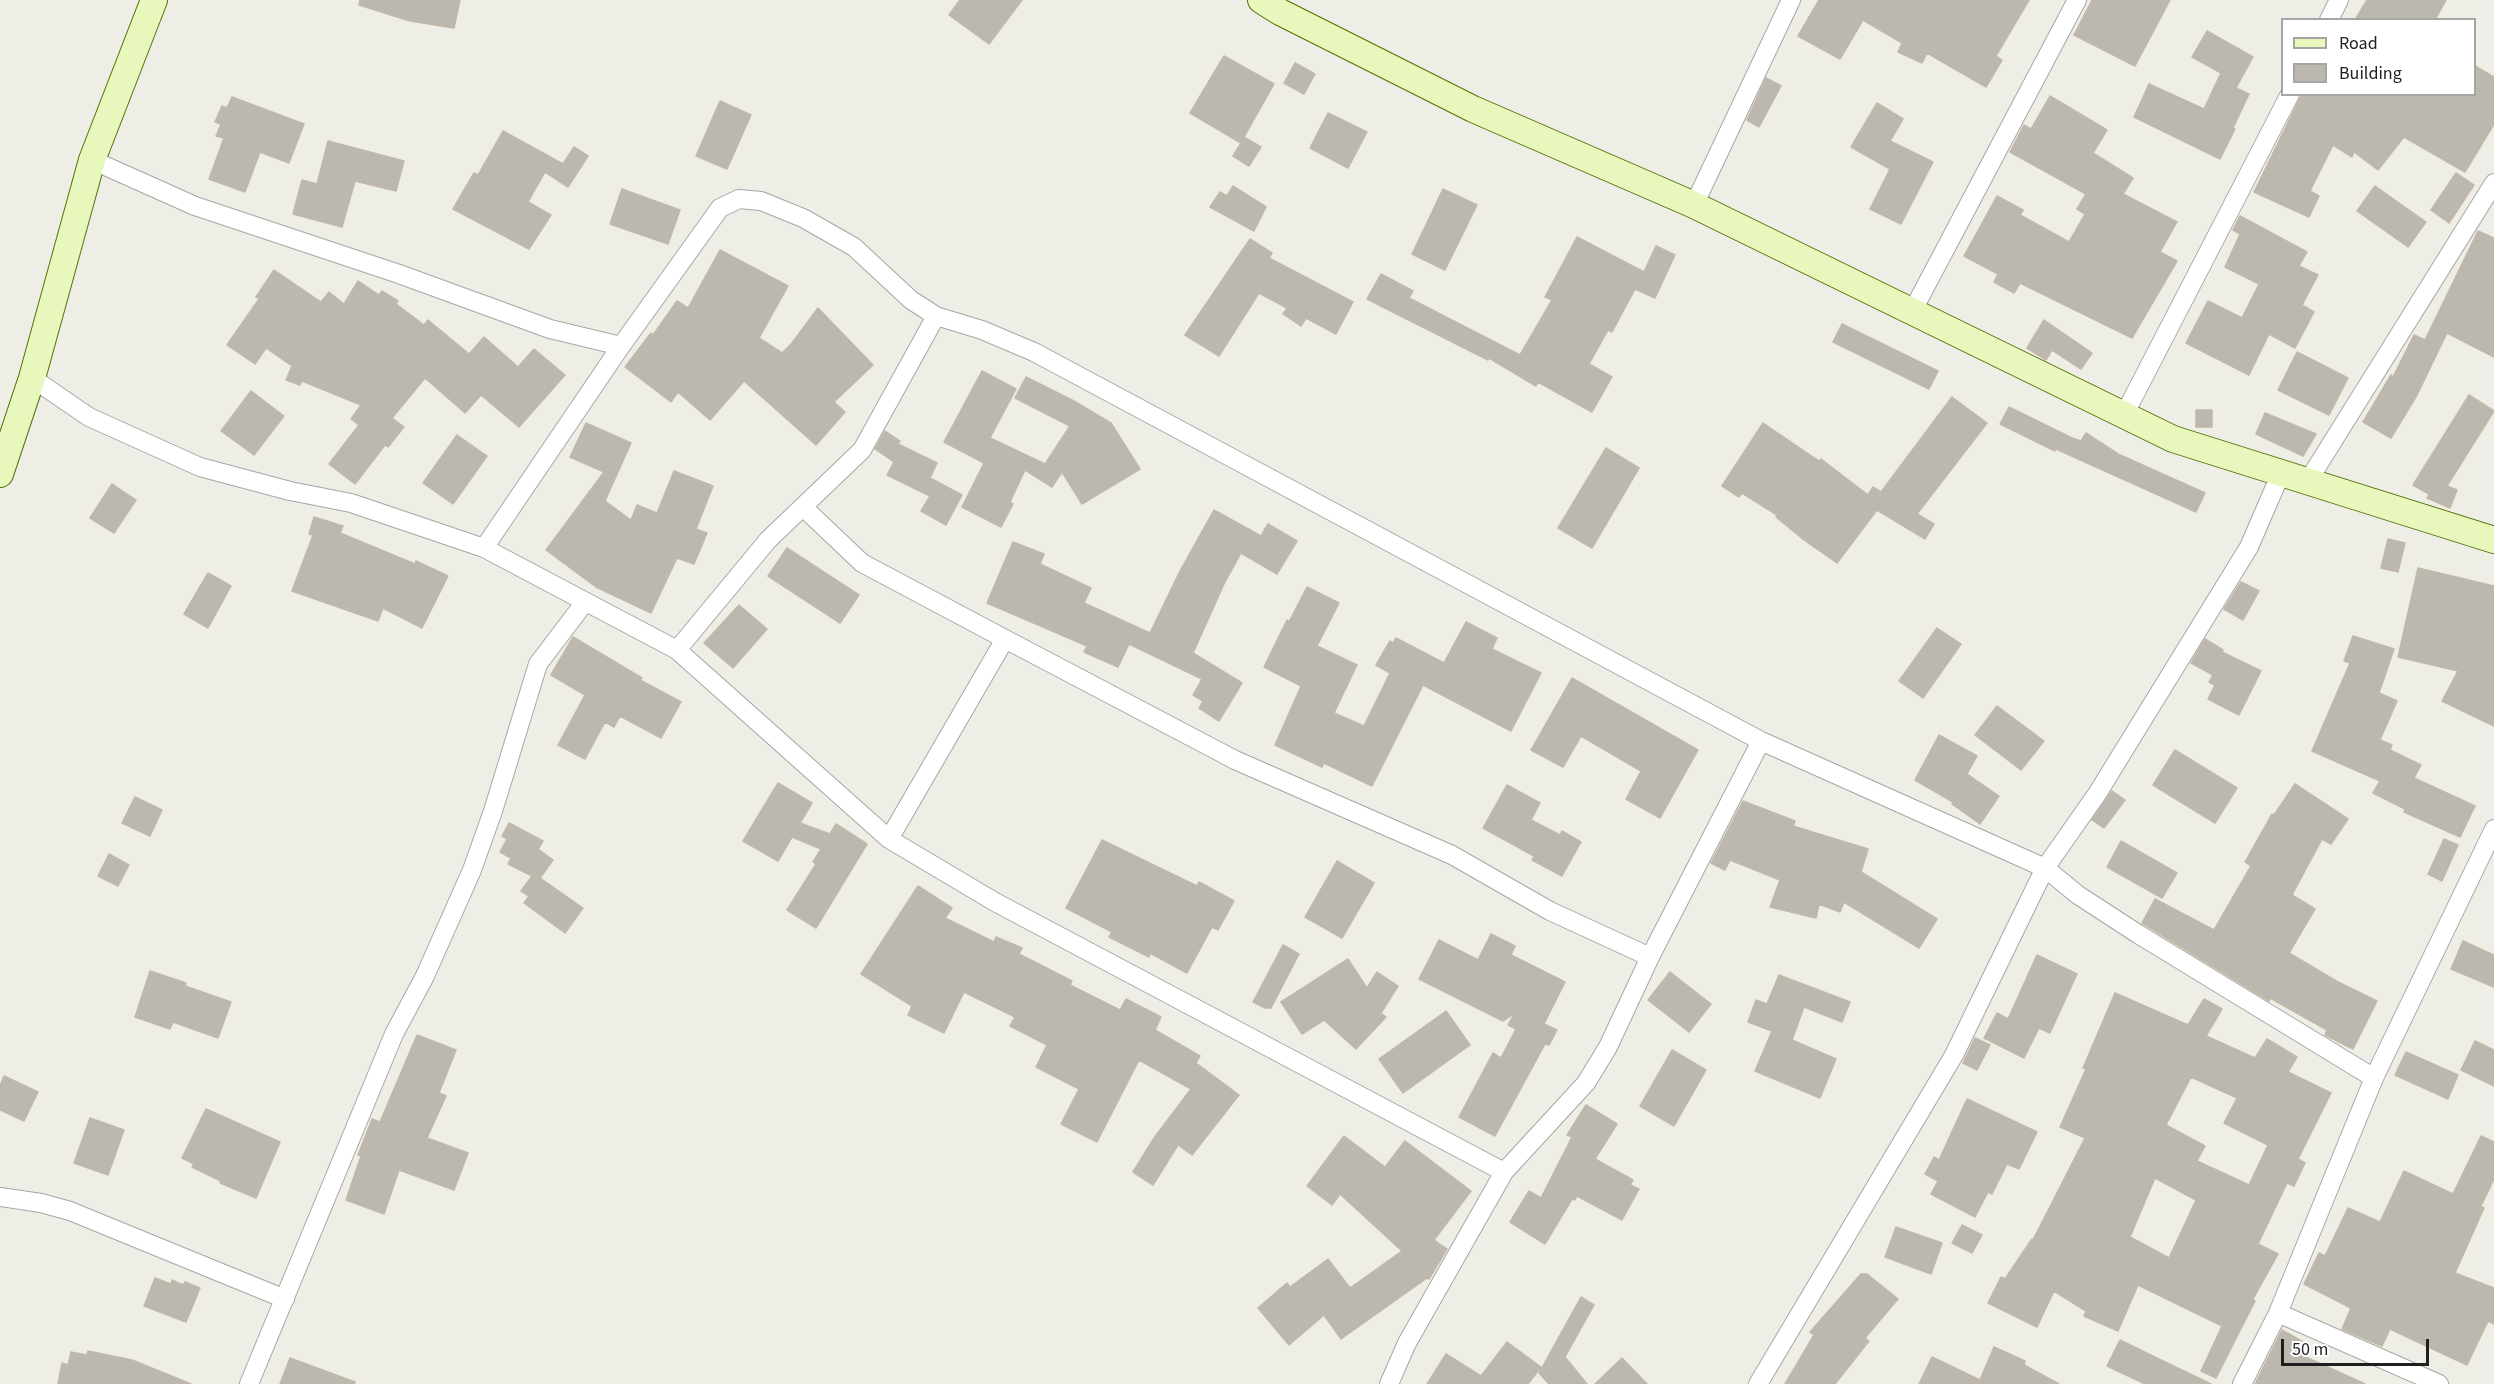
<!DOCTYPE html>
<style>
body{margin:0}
#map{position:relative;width:2494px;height:1384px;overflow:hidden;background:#efeee6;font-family:"Source Sans 3",sans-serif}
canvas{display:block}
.legend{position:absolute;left:2281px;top:18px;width:195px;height:78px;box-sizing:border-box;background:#fff;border:2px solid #a5a5a5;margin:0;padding:8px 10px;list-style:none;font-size:18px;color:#1f1f1f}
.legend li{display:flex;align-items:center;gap:12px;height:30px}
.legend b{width:30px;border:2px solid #a5a5a5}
.scale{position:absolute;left:2281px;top:1339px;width:148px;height:27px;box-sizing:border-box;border:3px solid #1f1f1f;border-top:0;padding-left:8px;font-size:18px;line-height:21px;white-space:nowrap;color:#1f1f1f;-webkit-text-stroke:4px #fff;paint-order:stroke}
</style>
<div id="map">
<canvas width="2494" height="1384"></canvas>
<ul class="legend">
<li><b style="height:8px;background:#e8f7bc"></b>Road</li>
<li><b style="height:16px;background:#bcb7af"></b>Building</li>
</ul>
<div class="scale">50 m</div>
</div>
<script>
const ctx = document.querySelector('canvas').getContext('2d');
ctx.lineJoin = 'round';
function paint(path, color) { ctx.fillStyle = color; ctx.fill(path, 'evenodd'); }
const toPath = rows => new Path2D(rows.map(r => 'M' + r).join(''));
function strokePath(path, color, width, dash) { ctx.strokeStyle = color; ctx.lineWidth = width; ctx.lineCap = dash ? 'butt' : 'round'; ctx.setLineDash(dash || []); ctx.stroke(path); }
const building = toPath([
 [360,0,460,0,454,28,410,21,359,5,360,0],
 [960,0,1022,0,989,44,949,15,960,0],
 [1819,0,2029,0,1996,56,2002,60,1986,87,1927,53,1922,63,1898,52,1902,43,1863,20,1840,59,1798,36,1819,0],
 [2092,0,2170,0,2135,66,2074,35,2092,0],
 [2367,0,2446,0,2435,20,2355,20,2367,0],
 [2207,31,2253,57,2236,88,2249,94,2233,128,2235,129,2220,159,2134,117,2149,84,2204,109,2221,73,2192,57,2207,31],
 [1224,56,1274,84,1244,137,1261,147,1249,166,1233,156,1241,143,1190,113,1224,56],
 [1295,63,1315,74,1304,94,1284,83,1295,63],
 [2475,66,2494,77,2494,124,2465,172,2404,137,2378,170,2354,152,2352,157,2333,145,2310,191,2319,196,2309,217,2254,192,2302,94,2475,94,2475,66],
 [1766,78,1781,86,1759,127,1747,120,1766,78],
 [2050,96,2107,130,2093,153,2133,178,2123,194,2177,222,2160,252,2177,261,2132,338,2020,283,2014,293,1994,282,1998,274,1964,256,1997,196,2023,210,2020,215,2069,242,2085,214,2077,209,2086,194,2010,152,2024,125,2031,129,2050,96],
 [232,97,304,124,289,163,260,152,245,192,209,179,224,138,216,136,221,124,215,122,222,106,227,108,232,97],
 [720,101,751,115,727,169,696,156,720,101],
 [1877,103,1903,119,1890,141,1933,162,1901,224,1870,209,1890,169,1851,147,1877,103],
 [1328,113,1367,132,1348,168,1310,148,1328,113],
 [503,131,563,164,574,147,588,156,568,187,545,172,528,202,551,215,529,249,453,209,474,173,478,175,503,131],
 [328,141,404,161,396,191,355,181,342,227,293,214,302,180,317,184,328,141],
 [2456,173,2474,185,2449,223,2431,210,2456,173],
 [1233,186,1266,207,1254,231,1210,207,1220,192,1227,196,1233,186],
 [2375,186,2426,222,2408,247,2357,211,2375,186],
 [622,189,680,210,668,244,610,224,622,189],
 [1443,189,1477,205,1445,270,1412,254,1443,189],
 [2240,216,2307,252,2299,266,2318,275,2302,305,2314,312,2295,348,2269,334,2249,375,2186,343,2208,301,2242,318,2259,284,2225,267,2240,234,2233,230,2240,216],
 [2478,231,2494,238,2494,357,2447,333,2417,395,2391,438,2363,422,2391,375,2393,377,2414,335,2425,340,2478,231],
 [1577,237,1644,272,1656,246,1675,255,1655,298,1635,289,1612,332,1608,330,1589,364,1612,377,1592,412,1538,382,1536,386,1489,358,1488,360,1367,299,1381,274,1413,291,1409,298,1520,355,1552,300,1545,297,1577,237],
 [1250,239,1272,253,1269,258,1353,302,1336,334,1306,318,1301,326,1283,314,1287,308,1259,293,1219,356,1185,335,1250,239],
 [720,250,788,286,759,338,782,353,792,343,818,308,873,365,834,402,845,412,816,445,744,381,710,420,678,392,671,402,625,367,651,333,653,335,677,301,688,308,720,250],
 [274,270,321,302,329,292,344,304,358,281,379,295,382,291,398,301,396,304,424,325,428,320,469,354,484,337,518,367,534,349,565,375,519,427,481,395,465,413,425,378,392,418,404,427,388,447,385,445,355,484,329,464,359,425,351,419,361,405,302,381,300,385,286,380,292,366,266,348,255,364,227,345,259,299,256,297,274,270],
 [2044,320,2092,353,2081,369,2052,350,2046,360,2027,348,2044,320],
 [1842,324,1938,371,1929,389,1833,342,1842,324],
 [2297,352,2348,378,2329,415,2278,390,2297,352],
 [982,371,1016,389,990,438,1045,464,1070,426,1015,398,1026,377,1072,400,1111,423,1140,469,1082,504,1062,472,1052,487,1025,470,1010,502,1013,504,1001,527,962,507,984,463,944,442,982,371],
 [251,391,284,416,254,455,221,431,251,391],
 [2469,395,2494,411,2447,486,2457,490,2450,508,2427,498,2429,494,2413,485,2469,395],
 [1952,397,1987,423,1917,514,1934,524,1925,539,1877,510,1837,563,1804,540,1776,517,1777,515,1742,493,1739,497,1722,486,1763,423,1819,461,1821,459,1868,495,1873,487,1881,492,1952,397],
 [2009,407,2072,438,2081,441,2086,433,2118,454,2205,493,2196,512,2056,449,2055,451,2000,424,2009,407],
 [2196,410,2212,410,2212,427,2196,427,2196,410],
 [2265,413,2316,434,2303,456,2256,434,2265,413],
 [586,423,631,443,605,501,631,520,637,505,657,513,674,471,713,486,696,529,707,533,694,564,677,558,651,613,596,587,546,550,604,472,570,457,586,423],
 [885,431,900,441,898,444,937,463,930,478,962,495,946,525,921,511,930,496,887,475,894,462,875,449,885,431],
 [457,435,487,456,453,504,423,483,457,435],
 [1606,448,1639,468,1592,548,1558,528,1606,448],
 [112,484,136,500,114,533,90,518,112,484],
 [1214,510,1261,536,1268,524,1297,541,1277,574,1241,553,1224,584,1193,653,1242,683,1219,721,1199,708,1203,701,1193,695,1202,679,1129,644,1118,667,1084,652,1087,646,987,603,1013,542,1044,554,1040,564,1091,588,1084,603,1150,633,1180,571,1214,510],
 [314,517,343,526,340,533,415,564,416,561,448,576,422,628,383,608,378,621,292,591,313,535,309,534,314,517],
 [2388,539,2405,543,2398,572,2381,568,2388,539],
 [787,548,859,595,840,623,768,576,787,548],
 [2418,568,2494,586,2494,726,2442,701,2458,671,2398,657,2418,568],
 [208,573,231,586,208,628,184,614,208,573],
 [2241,582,2259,591,2243,620,2224,609,2241,582],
 [1307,587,1339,603,1317,646,1357,665,1334,713,1364,726,1390,673,1376,665,1390,641,1393,643,1396,638,1444,663,1466,622,1497,638,1492,649,1541,673,1511,731,1423,685,1372,786,1324,763,1322,767,1275,745,1301,686,1264,667,1287,620,1289,622,1307,587],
 [739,605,767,629,733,668,704,643,739,605],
 [1937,628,1961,644,1923,698,1899,681,1937,628],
 [2353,636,2394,649,2379,693,2397,701,2380,740,2392,745,2390,750,2421,765,2414,778,2475,806,2460,837,2404,812,2405,809,2373,793,2380,781,2312,751,2350,663,2344,661,2353,636],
 [573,637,642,678,640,680,681,702,661,738,620,716,614,727,605,722,585,759,558,745,585,695,551,675,573,637],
 [2205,639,2223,650,2222,652,2261,671,2239,715,2208,699,2215,685,2209,682,2213,675,2191,663,2205,639],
 [1572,678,1698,750,1660,818,1626,799,1641,771,1581,736,1563,767,1531,750,1572,678],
 [1997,706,2044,741,2021,770,1975,735,1997,706],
 [1939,735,1977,756,1967,774,1999,796,1980,824,1952,804,1953,802,1915,780,1939,735],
 [2175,750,2237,788,2215,823,2153,785,2175,750],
 [778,783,812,803,800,823,830,834,836,824,867,844,816,928,787,910,816,864,813,862,821,849,792,837,778,861,743,841,778,783],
 [2295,784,2348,819,2331,844,2322,839,2292,895,2315,909,2289,953,2338,982,2377,1001,2353,1049,2325,1035,2327,1030,2270,998,2269,1001,2142,923,2155,899,2214,930,2251,866,2245,862,2272,814,2274,815,2295,784],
 [1507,785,1540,803,1531,820,1560,835,1562,831,1581,842,1562,876,1532,860,1534,856,1483,828,1507,785],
 [2112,791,2125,800,2104,828,2092,820,2112,791],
 [135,797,162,810,150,836,122,823,135,797],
 [1743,801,1795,821,1793,826,1868,849,1861,872,1937,919,1919,948,1844,902,1840,912,1819,904,1816,918,1770,907,1780,880,1730,860,1725,870,1711,863,1743,801],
 [509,823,543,841,538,849,553,860,540,878,583,908,565,933,524,903,529,896,521,891,532,876,508,864,511,858,500,852,507,839,502,836,509,823],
 [2444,839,2458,845,2442,881,2428,874,2444,839],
 [1102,840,1197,886,1199,882,1234,901,1218,930,1212,927,1187,973,1150,953,1149,957,1109,937,1112,932,1066,908,1102,840],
 [2121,841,2177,873,2162,898,2107,867,2121,841],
 [109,854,129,865,118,886,98,876,109,854],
 [1337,861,1374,883,1342,938,1305,917,1337,861],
 [918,886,952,908,945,918,994,942,996,937,1022,948,1019,954,1072,981,1070,985,1120,1010,1126,999,1161,1017,1155,1030,1200,1056,1196,1063,1239,1095,1192,1155,1178,1145,1153,1185,1133,1172,1154,1138,1191,1089,1139,1060,1097,1142,1061,1124,1079,1089,1036,1067,1047,1045,1010,1026,1015,1017,964,992,944,1033,908,1015,912,1006,861,974,918,886],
 [1491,934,1515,946,1511,955,1565,982,1544,1024,1557,1030,1549,1045,1545,1044,1495,1136,1459,1117,1493,1053,1501,1058,1516,1029,1508,1025,1515,1013,1503,1021,1419,979,1439,940,1478,960,1491,934],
 [2463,941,2494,955,2494,987,2451,969,2463,941],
 [1283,945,1299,954,1271,1008,1265,1008,1253,1002,1283,945],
 [2037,955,2077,974,2050,1033,2039,1028,2024,1058,1984,1038,1997,1013,2008,1019,2037,955],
 [1348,959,1367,988,1377,972,1398,986,1381,1013,1386,1017,1356,1049,1324,1020,1302,1034,1281,1002,1348,959],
 [150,971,186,983,185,986,231,1002,218,1038,173,1022,170,1029,135,1017,150,971],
 [1670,972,1711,1004,1689,1032,1648,1000,1670,972],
 [1779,975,1850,1002,1842,1022,1804,1007,1792,1040,1836,1059,1820,1098,1755,1071,1772,1031,1748,1022,1756,1000,1767,1004,1779,975],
 [2115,993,2188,1025,2204,999,2222,1009,2206,1036,2255,1058,2267,1039,2297,1057,2288,1072,2331,1093,2298,1159,2305,1163,2294,1186,2287,1183,2258,1244,2278,1254,2253,1299,2255,1301,2216,1378,2201,1371,2222,1326,2138,1285,2118,1331,2084,1316,2086,1311,2054,1291,2037,1327,1988,1303,2001,1277,2005,1279,2032,1239,2033,1240,2085,1138,2060,1127,2086,1069,2083,1068,2115,993],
 [2191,1077,2237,1098,2224,1123,2268,1145,2249,1185,2197,1161,2205,1146,2166,1125,2191,1077],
 [2155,1178,2196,1200,2169,1258,2130,1237,2155,1178],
 [1446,1011,1470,1045,1403,1093,1379,1059,1446,1011],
 [417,1035,456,1050,439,1093,446,1096,427,1138,468,1153,454,1190,399,1170,384,1214,346,1200,361,1156,358,1155,372,1119,380,1122,417,1035],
 [1975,1038,1990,1045,1977,1070,1963,1063,1975,1038],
 [2475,1041,2494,1050,2494,1086,2461,1070,2475,1041],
 [1672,1050,1706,1070,1674,1126,1640,1106,1672,1050],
 [2406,1052,2458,1075,2448,1099,2395,1075,2406,1052],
 [4,1076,38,1092,24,1121,0,1110,0,1086,4,1076],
 [1967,1099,2037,1132,2019,1169,2007,1164,1992,1194,1988,1192,1975,1217,1931,1194,1938,1181,1925,1174,1934,1157,1939,1160,1967,1099],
 [1586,1105,1617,1124,1595,1159,1633,1180,1630,1185,1639,1189,1622,1220,1577,1196,1575,1200,1572,1199,1545,1244,1510,1222,1529,1191,1541,1198,1572,1137,1567,1135,1586,1105],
 [206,1109,280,1142,256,1198,220,1183,221,1181,192,1167,194,1164,182,1158,206,1109],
 [90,1118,124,1130,108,1175,74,1163,90,1118],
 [1344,1136,1385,1167,1405,1141,1471,1191,1434,1240,1447,1249,1429,1279,1427,1278,1341,1339,1324,1315,1289,1345,1258,1308,1287,1283,1290,1287,1328,1259,1350,1288,1402,1251,1340,1194,1332,1205,1307,1186,1344,1136],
 [2481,1136,2494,1142,2494,1179,2481,1206,2484,1208,2455,1273,2494,1288,2494,1324,2488,1321,2467,1365,2390,1329,2382,1346,2342,1329,2351,1308,2304,1284,2319,1253,2325,1256,2348,1208,2380,1222,2404,1171,2453,1194,2481,1136],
 [1962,1225,1982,1235,1972,1253,1952,1243,1962,1225],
 [1896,1227,1942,1243,1931,1274,1885,1257,1896,1227],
 [1861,1274,1867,1274,1898,1299,1865,1338,1869,1341,1835,1384,1785,1384,1814,1335,1810,1332,1861,1274],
 [155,1278,171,1284,172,1280,183,1285,185,1282,200,1288,186,1322,144,1306,155,1278],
 [1581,1297,1594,1305,1565,1357,1587,1384,1549,1384,1539,1373,1581,1297],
 [2282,1330,2305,1343,2299,1354,2365,1384,2255,1384,2282,1330],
 [2120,1340,2165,1362,2211,1384,2145,1384,2107,1366,2120,1340],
 [1507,1342,1541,1367,1528,1384,1427,1384,1446,1354,1481,1376,1507,1342],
 [1994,1347,2025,1361,2024,1365,2059,1384,1919,1384,1932,1357,1980,1380,1994,1347],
 [88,1351,132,1360,191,1384,58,1384,62,1363,68,1365,71,1352,87,1355,88,1351],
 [290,1358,355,1382,354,1384,280,1384,290,1358],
 [1622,1358,1647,1384,1595,1384,1622,1358]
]);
paint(building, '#bcb7af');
strokePath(building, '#c1b8a8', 1.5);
const street = toPath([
 [2329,20,2339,0],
 [92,160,195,206,399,274,550,329,621,346],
 [1694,205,1791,0],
 [1913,310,2077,0],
 [32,378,89,417,200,467,290,491,351,503,484,548,677,650,889,839,995,902,1504,1172],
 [2124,415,2290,94],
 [2308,481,2494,183],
 [803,507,862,563,1005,639,1235,760,1452,855,1550,911,1650,957],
 [484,548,621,346,720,208,739,199,761,201,803,218,854,247,911,300,936,316,982,330,1034,352,1761,741,2045,868,2078,895,2138,934,2374,1078],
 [677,650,768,540,862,450,936,316],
 [889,839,1005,639],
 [0,1197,41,1203,70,1211,285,1299],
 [2278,1313,2439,1384],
 [249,1384,394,1034,425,976,472,870,493,811,538,664,585,602],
 [1389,1384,1407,1343,1504,1172,1586,1083,1608,1047,1650,957,1761,741],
 [1758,1384,1954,1055,2045,868,2097,794,2249,547,2281,473],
 [2242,1384,2278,1313,2374,1078,2494,829]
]);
const secondary = toPath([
 [1261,0,1280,12,1473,109,1694,205,2173,439,2494,540],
 [0,474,32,378,92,160,154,0]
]);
strokePath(street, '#a6a6a6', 20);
strokePath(secondary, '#527309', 28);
strokePath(street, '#fff', 18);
strokePath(secondary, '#e8f7bc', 26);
</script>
